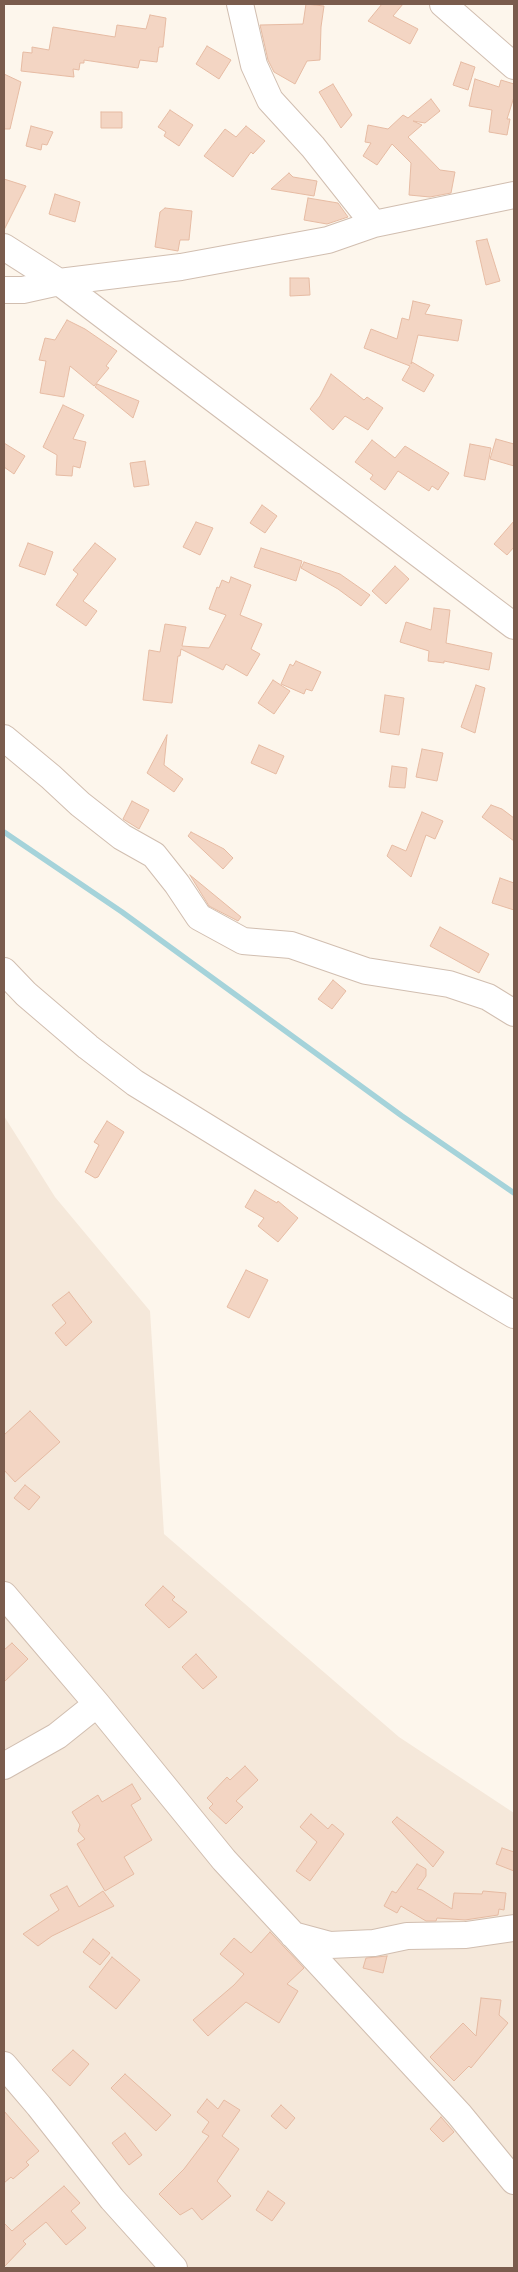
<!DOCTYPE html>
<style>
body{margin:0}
#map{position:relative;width:518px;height:2272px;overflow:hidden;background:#fdf6ec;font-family:Commissioner,sans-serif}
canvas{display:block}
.frame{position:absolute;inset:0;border:5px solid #7a5c4d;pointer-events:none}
</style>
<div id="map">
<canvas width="518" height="2272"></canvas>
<div class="frame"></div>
</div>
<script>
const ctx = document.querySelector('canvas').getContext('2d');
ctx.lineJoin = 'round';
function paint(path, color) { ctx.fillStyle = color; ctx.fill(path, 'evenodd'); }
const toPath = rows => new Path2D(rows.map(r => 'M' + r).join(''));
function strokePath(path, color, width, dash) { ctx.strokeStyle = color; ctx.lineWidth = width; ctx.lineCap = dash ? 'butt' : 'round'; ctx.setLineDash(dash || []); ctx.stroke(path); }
paint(toPath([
 [4,1116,55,1197,150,1311,164,1534,399,1737,514,1813,514,2268,4,2268]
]), '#f5e8da');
strokePath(toPath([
 [4,832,122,912,402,1116,514,1193]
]), '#a5d3da', 5.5);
const building = toPath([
 [306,4,324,6,321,27,320,60,307,61,295,84,274,72,268,60,260,25,303,24,306,4],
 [382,4,403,4,393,16,418,29,410,44,368,21,382,4],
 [150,15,166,18,163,47,159,47,157,62,140,60,138,68,84,60,84,63,80,63,79,70,73,69,74,77,21,71,23,52,32,53,32,47,49,50,53,27,115,37,117,25,146,29,150,15],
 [207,46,231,60,219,79,196,64,207,46],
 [461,62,475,67,468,90,453,85,461,62],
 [4,74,21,82,10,129,4,129,4,74],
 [475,79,499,87,501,80,514,84,514,97,507,119,510,119,507,135,489,132,492,110,469,106,475,79],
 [333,84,352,115,341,128,319,92,333,84],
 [431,99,440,111,425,123,413,121,422,125,408,137,440,170,455,172,451,193,430,197,409,195,411,163,392,144,377,165,363,156,371,143,365,142,368,125,388,129,403,115,408,118,431,99],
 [170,110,193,125,179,146,164,136,166,132,158,127,170,110],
 [101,112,122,112,122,128,101,128,101,112],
 [31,126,53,132,47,145,42,144,41,150,26,146,31,126],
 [246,126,265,141,253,154,251,152,233,177,204,156,225,129,236,137,246,126],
 [289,173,293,177,317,181,314,196,271,189,289,173],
 [4,179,26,186,4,230,4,179],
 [55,194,80,202,75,222,49,214,55,194],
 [308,198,338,203,348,217,327,224,304,220,308,198],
 [165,208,192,211,189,240,180,240,178,251,155,247,160,212,165,208],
 [487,239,500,281,486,285,476,241,487,239],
 [290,278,309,278,310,295,290,296,290,278],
 [413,301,430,305,425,314,462,320,458,341,418,335,411,364,412,362,434,375,424,392,402,380,410,366,364,348,371,329,397,339,402,318,409,320,413,301],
 [67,320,85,329,117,351,106,366,109,368,94,386,70,366,64,397,40,393,46,361,39,360,45,338,55,340,67,320],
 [331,374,364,400,367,397,383,408,368,430,345,416,333,430,310,409,320,396,331,374],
 [97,384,139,401,133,418,95,387,97,384],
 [63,405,84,415,73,439,86,442,80,468,73,466,72,476,56,475,57,455,43,447,63,405],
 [496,439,514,444,514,466,490,459,496,439],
 [372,440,395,458,405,446,449,473,438,490,432,486,429,491,398,471,385,490,370,479,373,475,355,462,372,440],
 [4,443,25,456,14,474,4,467,4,443],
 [470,444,491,448,485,480,464,476,470,444],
 [145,461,149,485,134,487,130,463,145,461],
 [262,505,277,516,265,533,250,523,262,505],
 [514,521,514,547,507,555,494,544,514,521],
 [196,522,213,528,200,555,183,547,196,522],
 [28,543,53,552,45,575,19,566,28,543],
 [95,543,116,559,83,601,97,611,86,626,56,605,78,574,73,570,95,543],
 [261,548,302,561,296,581,254,567,261,548],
 [304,562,340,574,370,595,361,606,338,589,301,568,304,562],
 [395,566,409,579,386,604,372,591,395,566],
 [231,577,251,585,240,615,262,624,251,649,260,654,247,676,226,664,223,670,181,649,180,656,178,656,172,703,143,700,149,650,160,652,165,624,186,627,182,646,209,648,226,615,209,609,217,587,219,588,222,580,229,583,231,577],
 [434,608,450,610,446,643,492,653,489,670,444,661,444,663,428,661,429,651,400,642,406,622,431,630,434,608],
 [296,661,321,672,312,691,306,689,304,694,281,684,290,664,293,666,296,661],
 [273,680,290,691,274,714,258,703,273,680],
 [476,685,485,688,475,733,461,727,476,685],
 [385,695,404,698,399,735,380,732,385,695],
 [167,735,164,765,183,779,174,792,147,773,167,735],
 [259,745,284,756,276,774,251,763,259,745],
 [422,749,443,753,437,781,416,777,422,749],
 [392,766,407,768,405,788,389,787,392,766],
 [132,801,149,810,139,829,123,819,132,801],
 [491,805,502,809,514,818,514,841,482,817,491,805],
 [422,812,443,821,435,839,426,835,411,877,387,856,392,845,406,851,422,812],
 [191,832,224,849,233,858,223,869,188,836,191,832],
 [190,875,241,917,238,921,209,906,190,875],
 [500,878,514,883,514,910,492,903,500,878],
 [440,927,489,954,479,973,430,946,440,927],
 [333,980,346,991,332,1009,318,999,333,980],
 [107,1121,124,1132,98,1177,95,1178,85,1172,99,1145,94,1142,107,1121],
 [255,1190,277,1203,278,1201,298,1218,278,1242,258,1226,264,1218,245,1207,255,1190],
 [246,1270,268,1280,249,1318,227,1307,246,1270],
 [69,1292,92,1322,66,1346,55,1333,66,1323,52,1305,69,1292],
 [30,1411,60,1442,15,1482,4,1470,4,1435,30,1411],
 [25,1485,40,1497,29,1510,14,1498,25,1485],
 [163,1586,175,1597,172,1600,187,1612,169,1628,145,1605,163,1586],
 [12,1643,28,1659,4,1682,4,1650,12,1643],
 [196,1654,217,1677,203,1689,182,1667,196,1654],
 [245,1766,258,1780,236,1801,243,1807,226,1824,209,1808,213,1804,207,1798,227,1777,230,1780,245,1766],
 [132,1784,141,1799,131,1805,152,1840,124,1857,134,1874,105,1891,77,1844,85,1839,78,1831,80,1825,72,1812,98,1795,102,1802,132,1784],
 [311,1814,328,1829,332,1824,344,1834,310,1881,296,1871,317,1842,300,1827,311,1814],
 [397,1817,444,1852,433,1867,392,1822,397,1817],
 [502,1848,514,1852,514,1871,496,1864,502,1848],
 [417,1864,426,1869,426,1876,417,1889,422,1890,452,1909,454,1893,482,1894,483,1891,506,1893,504,1910,499,1909,498,1915,465,1920,437,1918,436,1921,426,1921,401,1906,397,1913,384,1906,392,1891,396,1893,417,1864],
 [67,1886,79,1907,103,1891,114,1906,52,1936,38,1946,23,1934,59,1910,50,1895,67,1886],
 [270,1932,304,1968,287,1984,298,1991,279,2023,246,2002,208,2036,193,2020,234,1985,244,1974,220,1954,234,1938,251,1953,270,1932],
 [93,1939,110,1953,100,1965,83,1952,93,1939],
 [387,1956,383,1973,363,1968,366,1958,387,1956],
 [112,1957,140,1980,116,2009,89,1987,112,1957],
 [481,1998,501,2000,499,2015,508,2023,471,2068,469,2066,454,2081,430,2057,463,2023,476,2036,481,1998],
 [73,2050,89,2064,70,2086,52,2070,73,2050],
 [125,2074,171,2115,156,2131,111,2088,125,2074],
 [207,2099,218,2109,224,2100,240,2110,222,2136,239,2149,217,2181,231,2196,202,2220,192,2208,180,2215,159,2194,184,2169,209,2136,202,2132,209,2122,197,2112,207,2099],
 [281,2105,295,2118,286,2129,271,2116,281,2105],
 [4,2111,39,2151,26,2162,29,2165,13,2179,11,2177,4,2183,4,2111],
 [441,2117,454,2132,443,2142,430,2129,441,2117],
 [125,2133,142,2155,129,2165,112,2143,125,2133],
 [64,2186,80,2203,71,2211,86,2228,66,2245,46,2222,23,2241,26,2244,4,2267,4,2223,12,2231,64,2186],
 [268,2191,285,2203,272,2221,256,2210,268,2191]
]);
paint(building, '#f3d5c3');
strokePath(building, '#e6bba3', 1);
const minor = toPath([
 [240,4,254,65,270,100,313,147,374,224],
 [443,4,514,66],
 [4,247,59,282,514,626],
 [4,290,23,290,59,282,181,267,328,240,374,224,514,195],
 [4,738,51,777,80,804,122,837,154,855,177,884,199,917,243,941,291,945,366,971,449,984,488,997,514,1013],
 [4,971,26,994,88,1047,135,1083,455,1280,514,1315],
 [4,1595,97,1704,224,1860,459,2114,514,2181],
 [4,1766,57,1736,97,1704],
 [293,1935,330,1945,374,1943,407,1936,466,1935,514,1928],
 [4,2065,39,2106,112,2199,174,2268]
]);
strokePath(minor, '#d1beb0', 28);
strokePath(minor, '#fff', 26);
</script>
